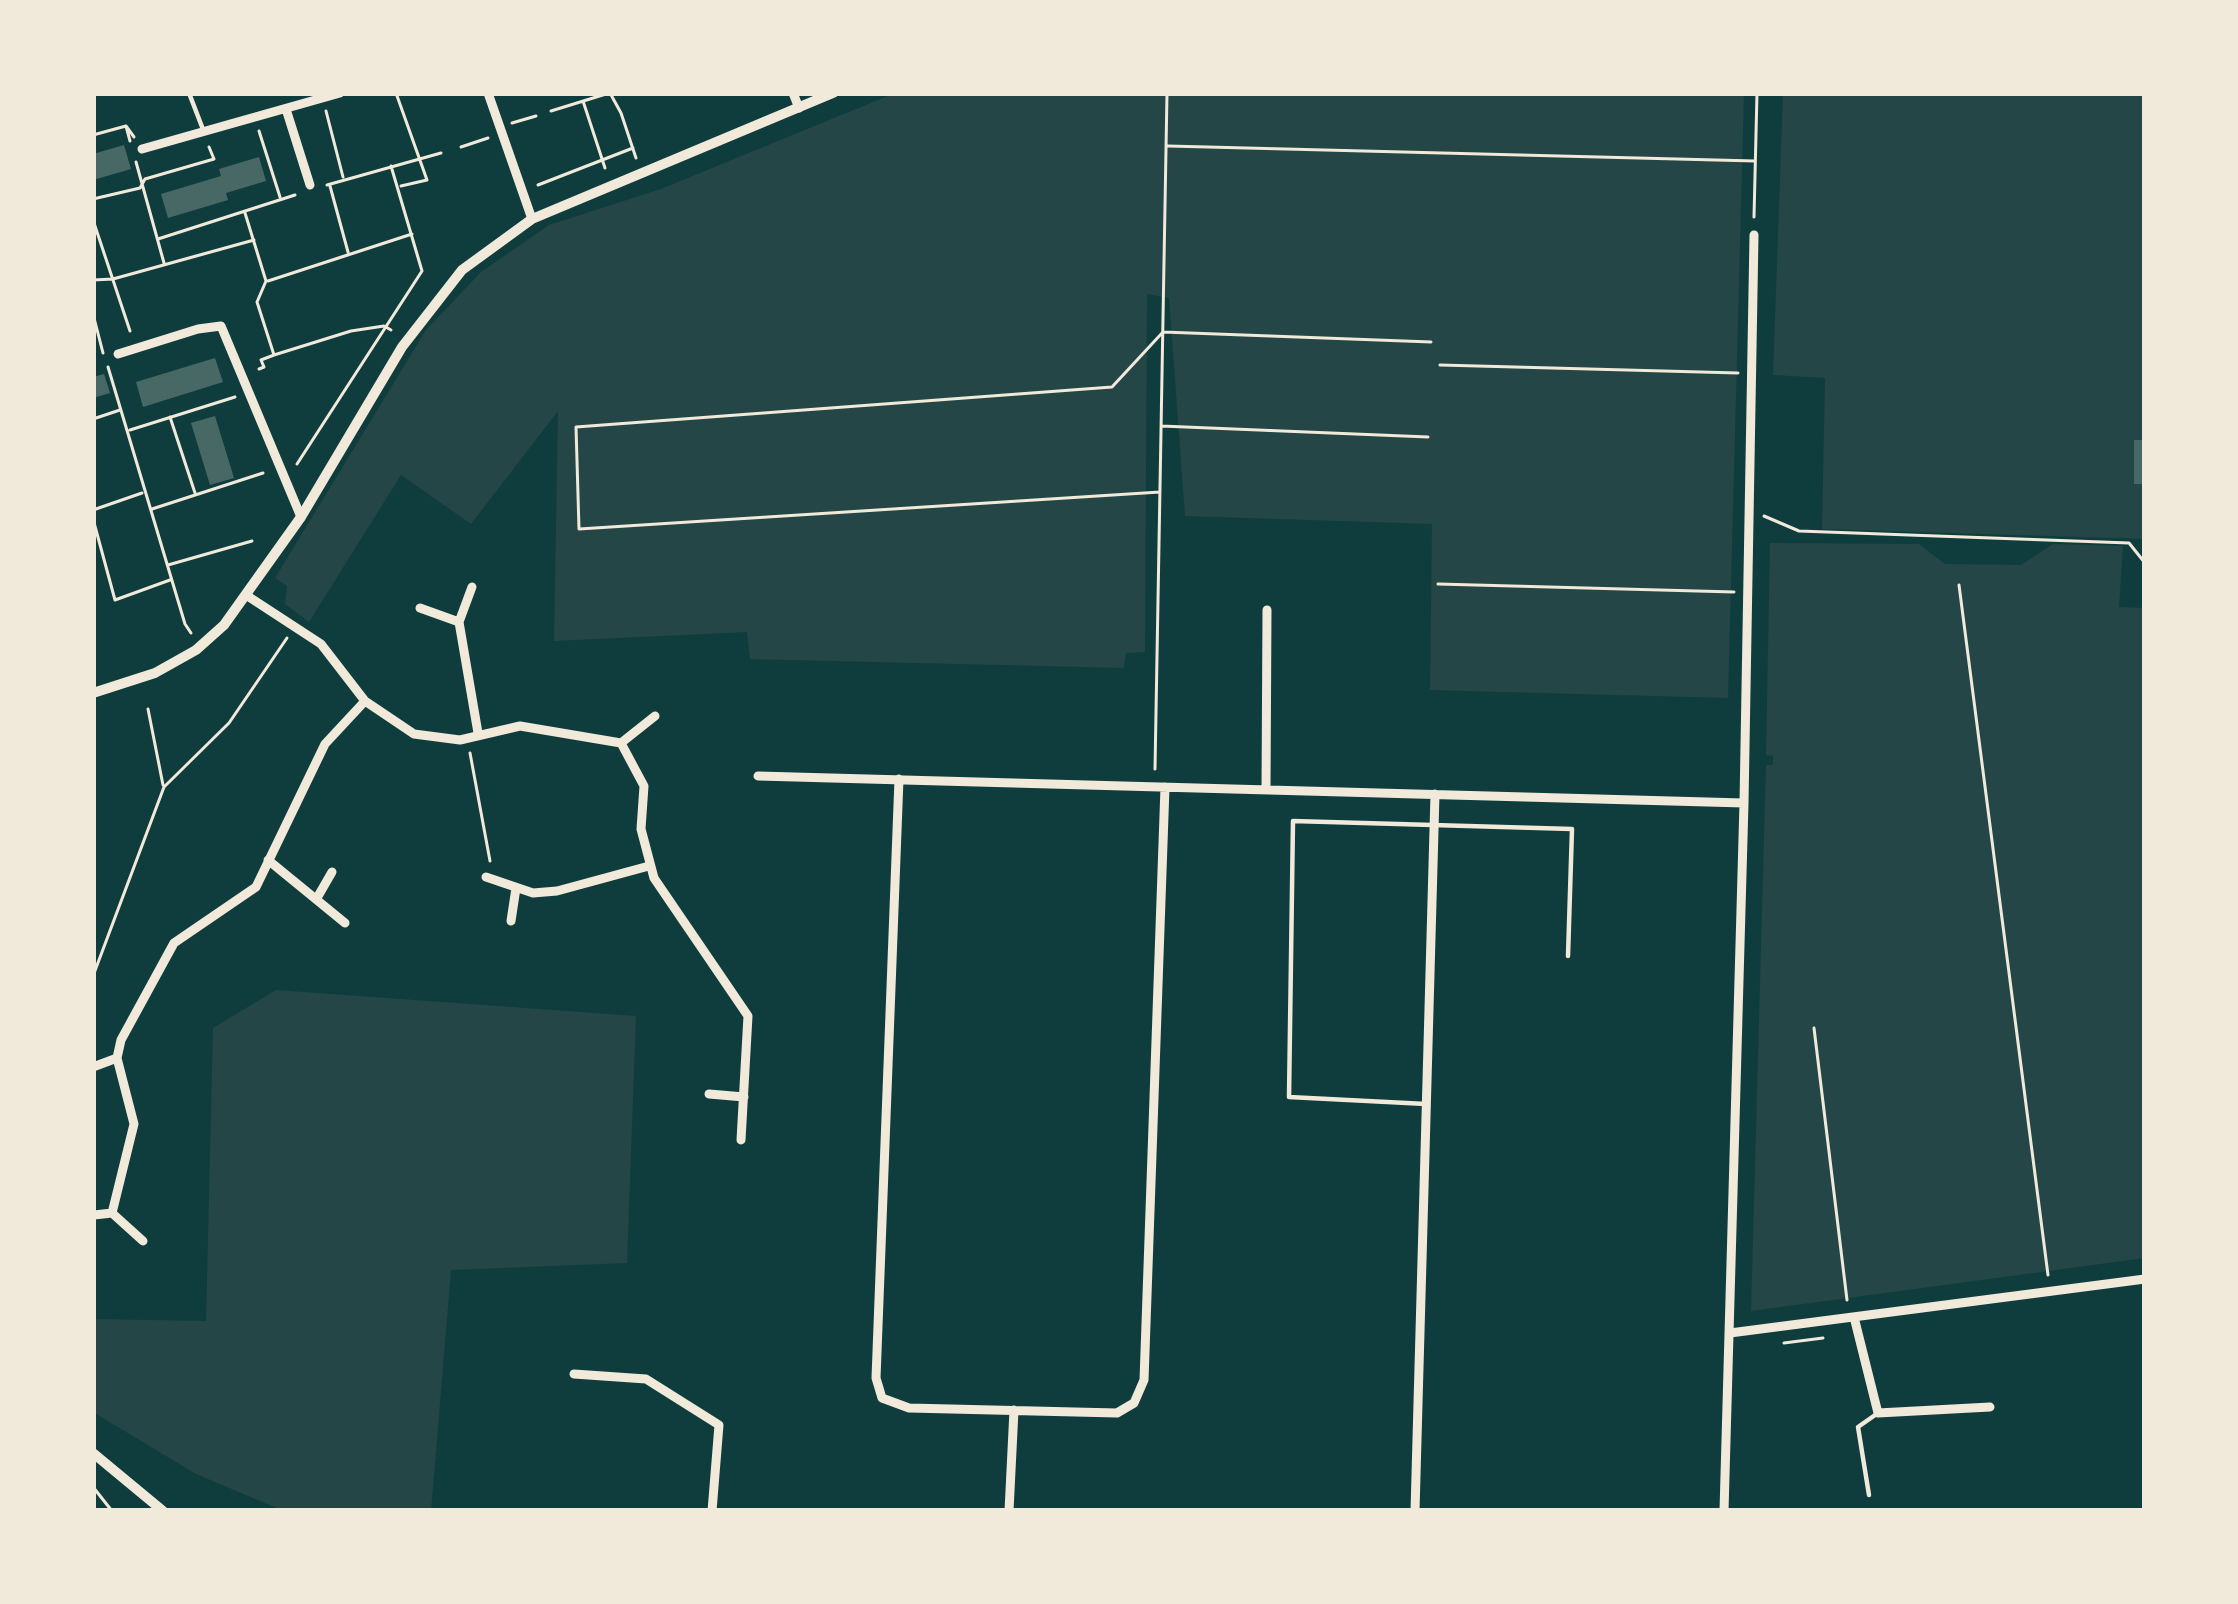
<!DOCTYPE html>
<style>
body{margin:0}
#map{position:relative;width:2238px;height:1604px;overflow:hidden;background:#0f3d3e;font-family:Bitter,serif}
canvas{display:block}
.frame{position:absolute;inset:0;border:96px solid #f1e9da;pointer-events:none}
</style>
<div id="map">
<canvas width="2238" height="1604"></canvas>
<div class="frame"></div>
</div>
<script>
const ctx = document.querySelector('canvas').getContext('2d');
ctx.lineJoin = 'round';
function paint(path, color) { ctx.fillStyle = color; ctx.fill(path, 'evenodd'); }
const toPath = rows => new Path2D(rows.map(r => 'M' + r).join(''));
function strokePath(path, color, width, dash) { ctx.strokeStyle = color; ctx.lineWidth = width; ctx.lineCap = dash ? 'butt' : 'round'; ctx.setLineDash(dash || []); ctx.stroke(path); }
paint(toPath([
 [895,93,1744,93,1728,698,1430,690,1432,524,1185,516,1169,298,1147,294,1145,652,1126,653,1124,668,750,659,747,632,554,641,558,411,471,524,401,475,309,622,285,604,287,586,275,578,426,330,481,272,549,225,661,189],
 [1783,93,2145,93,2145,539,1822,529,1825,378,1773,375],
 [1770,543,1919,544,1945,564,2021,565,2053,544,2123,546,2119,607,2145,608,2145,1258,1751,1311,1766,765,1773,765,1773,756,1766,755],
 [276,990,636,1016,627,1263,451,1270,431,1511,284,1511,196,1474,93,1412,93,1319,206,1321,213,1028]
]), '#244646');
paint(toPath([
 [124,145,131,169,93,180,93,154],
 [259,157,266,181,226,193,228,200,168,218,161,194,221,176,219,169],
 [215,358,223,382,143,407,136,382],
 [104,374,110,393,93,398,93,377],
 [215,416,234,478,210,485,191,423],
 [2134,440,2145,440,2145,484,2134,484]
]), '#486865');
strokePath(toPath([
 [396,93,427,180,401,186],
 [610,93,621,113,636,158],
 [583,101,605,168],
 [326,111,343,177],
 [551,111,606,94],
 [512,123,536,116],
 [126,126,130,141],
 [259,131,280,197],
 [93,135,126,126,134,137],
 [1168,146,1755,161],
 [461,147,488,138],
 [136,162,164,263],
 [327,185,441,153],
 [538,185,633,148],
 [330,186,348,252],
 [93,199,140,188,145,179,214,159,209,147],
 [245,213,266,281,257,302,274,355,351,331,384,326,391,330],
 [1754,217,1757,93],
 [93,220,130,331],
 [158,239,295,195],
 [93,280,113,279,254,240],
 [268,281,412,234],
 [93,314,103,353],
 [1440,365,1738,373],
 [108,367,185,624,191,633],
 [259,369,264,367,261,360,274,355],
 [170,417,195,493],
 [93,419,120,410],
 [1161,426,1428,437],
 [130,430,235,397],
 [297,464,422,271,391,166],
 [1160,492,579,529,576,427,1112,387,1163,332,1431,342],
 [152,509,263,473],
 [93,510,142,493],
 [1764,516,1799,531,2129,543,2145,563],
 [93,519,115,600,170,580],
 [168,565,252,541],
 [1438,584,1734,592],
 [1959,585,2048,1275],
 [148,709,163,785],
 [470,753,490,861],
 [1155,769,1167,93],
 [93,976,164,787,229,723,287,638],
 [1814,1028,1847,1300],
 [1784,1343,1823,1338],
 [93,1487,112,1511]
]), '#f1e9da', 3);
strokePath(toPath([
 [189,93,204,132],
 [1426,1104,1289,1097,1293,821,1572,829,1568,956],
 [1869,1495,1858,1427,1878,1413]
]), '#f1e9da', 4.5);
strokePath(toPath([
 [488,93,532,219],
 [793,93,799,108],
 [286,109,310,185],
 [142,149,340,93],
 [118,354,198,329,221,326,301,517],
 [472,587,459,622,478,733],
 [246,595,321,644,365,701,414,734,460,740,520,726,621,743,644,786,641,829,654,878,748,1016,741,1140],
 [420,608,459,622],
 [621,743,655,716],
 [758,776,1744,803],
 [899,779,876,1378,882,1398,909,1408,1117,1413,1134,1403,1144,1380,1165,787],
 [1266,789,1267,610],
 [268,860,345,923],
 [486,877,533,893,557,891,649,866],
 [317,898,332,872],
 [511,921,516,888],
 [93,1067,117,1058],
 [709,1094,744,1097],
 [112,1213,134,1124,117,1058,121,1040,174,943,256,887,325,744,365,701],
 [94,1215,112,1213,143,1241],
 [1854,1317,1878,1413,1990,1407],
 [1730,1333,2145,1279],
 [574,1374,646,1379,719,1425,712,1511],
 [1009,1511,1014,1410],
 [1415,1511,1435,794],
 [1724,1511,1744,803,1754,235]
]), '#f1e9da', 9);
strokePath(toPath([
 [93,693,155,673,196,650,224,625,301,517,402,347,462,270,532,219,833,93],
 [93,1453,163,1511]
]), '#f1e9da', 10);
</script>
